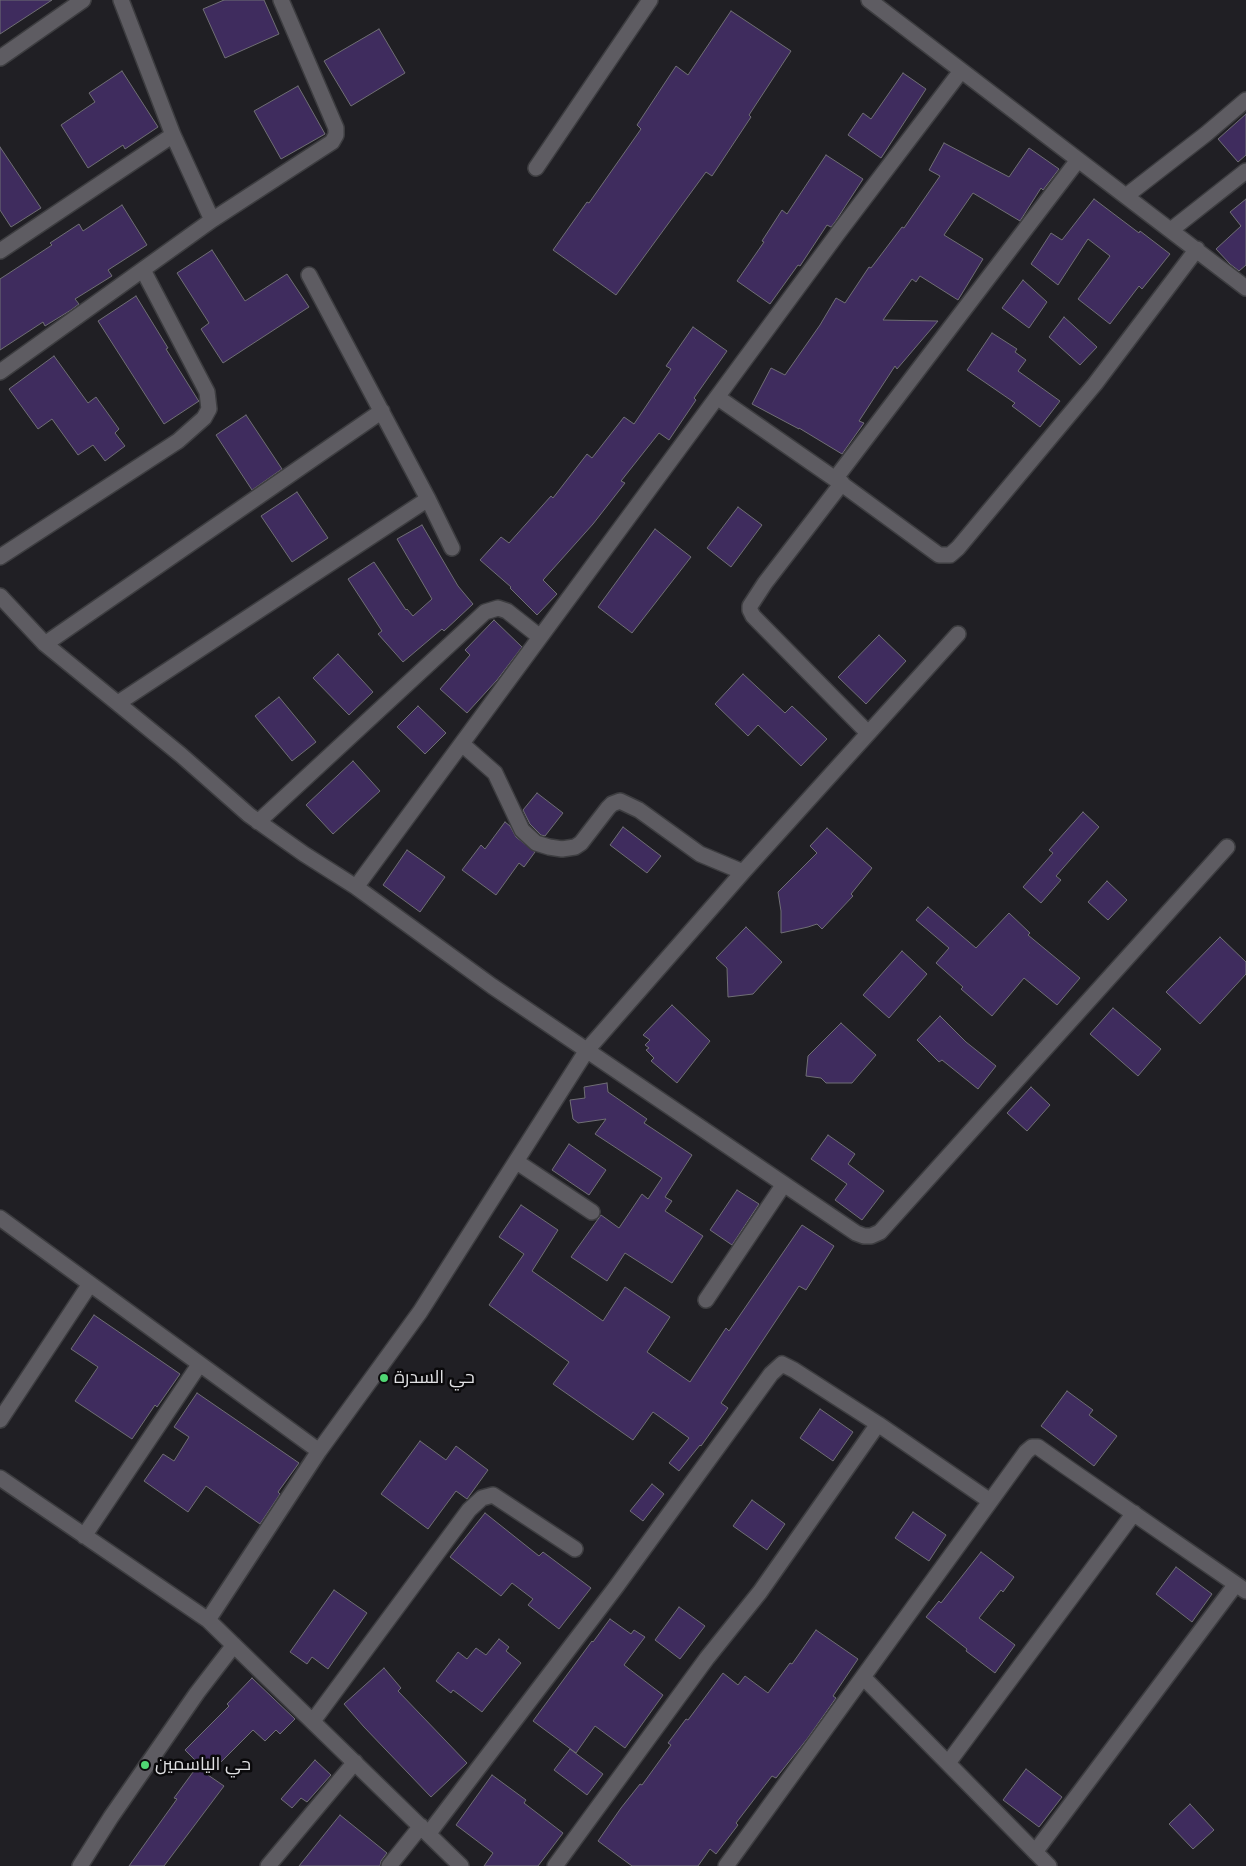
<!DOCTYPE html>
<meta charset="utf-8">
<style>
body{margin:0}
canvas{display:block;background:#201f24}
</style>
<canvas width="1246" height="1866"></canvas>
<script>
const ctx = document.querySelector('canvas').getContext('2d');
ctx.lineJoin = 'round';
function paint(path, color) { ctx.fillStyle = color; ctx.fill(path, 'evenodd'); }
const toPath = rows => new Path2D(rows.map(r => 'M' + r).join(''));
function strokePath(path, color, width, dash) { ctx.strokeStyle = color; ctx.lineWidth = width; ctx.lineCap = dash ? 'butt' : 'round'; ctx.setLineDash(dash || []); ctx.stroke(path); }
function drawText(font, color, halo, rows, align = 'center') {
  ctx.font = font + ' Poppins,Cairo,sans-serif'; ctx.lineWidth = 5; ctx.setLineDash([]); ctx.textBaseline = 'middle'; ctx.strokeStyle = halo; ctx.fillStyle = color; for (const [text, x, y, turn = 0] of rows) {
    ctx.save(); ctx.translate(x, y); ctx.rotate((+turn || 0) * Math.PI / 180); ctx.textAlign = isNaN(turn) ? turn : align; if (halo) ctx.strokeText(text, 0, 0); ctx.fillText(text, 0, 0); ctx.restore();
  }
}
const building = toPath([
 [0,0,52,0,0,34,0,0],
 [224,0,264,0,279,34,225,58,203,9,224,0],
 [731,11,791,51,749,115,751,117,712,176,706,172,616,295,553,250,587,202,589,203,641,129,637,125,676,66,688,75,731,11],
 [379,29,405,73,351,106,324,61,379,29],
 [122,71,158,127,125,149,123,145,88,168,61,125,95,102,89,93,122,71],
 [903,73,926,89,881,158,848,135,863,113,871,119,903,73],
 [298,86,325,134,281,159,254,111,298,86],
 [1246,114,1246,155,1238,162,1218,139,1246,114],
 [944,143,1009,177,1029,148,1059,169,1043,190,1041,188,1020,221,973,193,944,235,983,259,958,300,920,276,916,282,912,279,883,320,938,321,897,369,895,366,859,421,864,423,842,454,799,428,799,429,752,404,771,368,785,375,820,325,836,298,845,303,869,267,871,268,902,227,904,228,940,176,929,170,944,143],
 [0,147,41,208,11,227,0,210,0,147],
 [826,155,863,179,835,222,831,227,827,225,800,266,798,265,770,304,737,281,764,242,762,241,782,210,787,214,826,155],
 [1094,199,1139,233,1140,231,1170,254,1142,289,1139,286,1110,324,1078,299,1110,256,1088,239,1058,285,1031,264,1051,233,1062,240,1094,199],
 [1246,199,1246,265,1239,271,1230,264,1216,249,1241,226,1230,212,1246,199],
 [122,205,147,245,108,270,112,276,75,299,79,304,71,310,45,326,43,322,0,350,0,279,52,245,50,243,79,224,83,231,122,205],
 [212,250,245,301,287,274,309,307,223,363,201,329,209,323,177,273,212,250],
 [1023,280,1047,302,1029,328,1002,308,1023,280],
 [136,296,168,348,166,349,198,400,199,401,164,424,98,321,136,296],
 [1064,317,1097,347,1080,365,1049,337,1064,317],
 [693,327,727,351,694,398,696,400,669,440,659,433,621,481,625,483,593,524,543,580,557,594,537,615,510,588,511,587,480,560,501,537,509,543,551,496,553,498,587,454,592,458,624,417,634,424,671,369,666,366,693,327],
 [992,333,1017,349,1015,352,1026,360,1018,371,1060,401,1040,427,1012,406,1015,403,967,370,992,333],
 [54,356,88,403,96,397,119,429,115,433,125,446,105,461,93,445,78,455,52,419,38,429,9,389,54,356],
 [246,415,282,469,252,490,216,435,246,415],
 [297,492,328,538,292,562,261,516,297,492],
 [738,507,762,525,731,567,707,548,738,507],
 [422,525,458,586,473,604,444,631,442,629,403,662,378,634,382,631,348,579,374,562,406,610,407,609,413,616,432,599,397,539,422,525],
 [655,529,691,557,632,633,598,607,655,529],
 [494,620,522,647,497,680,467,713,440,689,470,655,465,650,494,620],
 [879,635,906,661,866,704,838,677,879,635],
 [338,654,373,692,349,715,313,678,338,654],
 [743,674,785,713,792,706,827,739,801,766,758,725,748,736,715,704,743,674],
 [279,697,316,742,292,761,255,716,279,697],
 [418,706,446,733,425,754,397,727,418,706],
 [353,761,380,791,333,834,306,805,353,761],
 [537,793,563,813,545,836,541,835,530,824,523,810,537,793],
 [1083,812,1099,827,1056,876,1061,880,1041,903,1023,887,1053,853,1049,850,1083,812],
 [505,822,510,826,516,837,535,852,524,867,519,863,496,895,462,870,481,845,485,849,505,822],
 [623,827,661,856,647,873,610,845,623,827],
 [827,828,872,868,851,894,853,896,822,929,817,924,808,927,781,933,781,911,778,892,817,853,810,846,827,828],
 [407,850,445,877,420,912,383,885,407,850],
 [1107,881,1127,900,1108,920,1088,902,1107,881],
 [928,907,976,948,1009,913,1030,933,1028,935,1080,978,1057,1005,1024,978,992,1016,961,989,963,987,936,963,949,948,916,920,928,907],
 [746,927,782,962,753,994,728,997,727,968,716,958,746,927],
 [1220,937,1246,962,1246,974,1200,1024,1166,992,1220,937],
 [902,951,927,974,889,1018,863,995,902,951],
 [672,1005,710,1041,677,1083,651,1061,654,1058,646,1050,649,1048,645,1045,650,1040,643,1035,672,1005],
 [1113,1008,1161,1049,1138,1076,1090,1034,1113,1008],
 [940,1016,966,1042,996,1066,978,1089,942,1060,939,1062,917,1040,940,1016],
 [841,1023,876,1055,852,1083,826,1083,821,1078,806,1076,808,1056,841,1023],
 [607,1083,608,1092,647,1119,644,1123,692,1155,665,1197,672,1201,665,1211,703,1236,672,1283,625,1253,607,1281,571,1257,601,1215,619,1228,642,1194,648,1199,662,1178,595,1134,606,1119,578,1123,573,1119,570,1100,585,1098,584,1087,607,1083],
 [1031,1087,1050,1105,1027,1131,1007,1113,1031,1087],
 [828,1135,855,1154,848,1164,884,1191,862,1220,835,1200,847,1184,811,1159,828,1135],
 [569,1144,606,1170,589,1195,552,1170,569,1144],
 [737,1190,759,1204,732,1245,710,1230,737,1190],
 [521,1205,558,1230,532,1271,603,1321,625,1287,670,1317,647,1352,690,1382,726,1328,729,1331,802,1225,834,1246,806,1290,799,1286,721,1403,728,1408,701,1446,700,1445,679,1471,669,1463,689,1438,653,1412,633,1440,553,1384,569,1362,489,1305,524,1254,499,1237,521,1205],
 [94,1315,180,1374,157,1407,155,1405,132,1439,75,1401,98,1367,71,1349,94,1315],
 [1067,1391,1093,1410,1089,1415,1117,1436,1094,1466,1041,1426,1067,1391],
 [197,1393,299,1463,278,1492,280,1494,260,1524,206,1486,188,1512,144,1481,163,1454,174,1461,189,1437,174,1427,197,1393],
 [820,1409,853,1432,833,1461,800,1438,820,1409],
 [420,1441,446,1460,456,1446,488,1470,467,1499,456,1491,428,1529,381,1494,420,1441],
 [652,1484,664,1494,643,1521,630,1511,652,1484],
 [752,1500,785,1524,767,1550,733,1526,752,1500],
 [913,1512,946,1535,929,1561,895,1538,913,1512],
 [485,1513,539,1556,543,1552,591,1588,559,1629,528,1605,533,1599,512,1583,501,1596,450,1557,485,1513],
 [981,1552,1014,1577,1003,1592,1001,1590,979,1618,1015,1645,995,1673,966,1651,967,1649,926,1617,939,1601,941,1603,981,1552],
 [1176,1567,1212,1594,1192,1622,1156,1594,1176,1567],
 [334,1590,367,1613,328,1669,312,1657,307,1664,290,1652,334,1590],
 [679,1607,705,1626,680,1659,655,1640,679,1607],
 [610,1619,631,1634,634,1630,645,1637,624,1665,663,1695,625,1748,595,1726,576,1753,533,1721,592,1641,593,1642,610,1619],
 [816,1630,858,1659,833,1696,836,1698,807,1739,776,1778,772,1776,736,1823,738,1825,716,1854,710,1849,698,1866,632,1866,598,1841,621,1808,640,1784,642,1785,671,1745,668,1743,686,1719,688,1720,723,1673,738,1685,745,1676,768,1693,790,1663,792,1664,816,1630],
 [499,1639,509,1647,506,1651,521,1663,482,1712,453,1690,451,1693,436,1681,458,1652,467,1659,476,1648,486,1655,499,1639],
 [384,1668,401,1688,398,1691,467,1763,431,1797,364,1727,344,1704,384,1668],
 [252,1678,295,1719,280,1734,276,1730,265,1741,253,1730,208,1775,224,1786,164,1866,129,1866,177,1799,174,1798,199,1764,185,1750,229,1706,227,1704,252,1678],
 [570,1749,603,1774,587,1795,554,1770,570,1749],
 [315,1760,331,1775,307,1802,301,1798,292,1808,281,1799,315,1760],
 [1026,1769,1062,1797,1039,1827,1003,1800,1026,1769],
 [492,1775,526,1800,524,1803,563,1833,538,1866,484,1866,493,1853,456,1825,492,1775],
 [1190,1804,1214,1830,1193,1849,1169,1824,1190,1804],
 [340,1815,387,1853,381,1861,380,1866,299,1866,340,1815]
]);
paint(building, '#3f2c5e');
strokePath(building, '#6f6e74', 1);
const minor = toPath([
 [121,0,173,135,212,220],
 [869,0,1246,288],
 [0,58,83,0],
 [536,168,650,0],
 [1126,196,1206,134,1246,100],
 [1171,230,1246,171],
 [0,251,173,135],
 [309,275,428,499,452,548],
 [0,372,212,220,332,142,336,135,336,128,281,0],
 [717,397,835,479,939,555,950,555,958,548,1095,384,1197,249],
 [835,479,1078,160],
 [842,483,765,583,750,606,750,610,753,616,868,733],
 [0,557,178,441,204,418,209,409,207,392,143,270],
 [0,596,45,644,181,755,249,815,304,854,356,887,492,986,856,1233,864,1236,871,1236,880,1232,1227,847],
 [45,644,382,411],
 [118,703,428,499],
 [462,744,495,773,522,830,536,843,549,847,562,849,575,847,581,843,608,808,612,804,620,801,639,810,700,854,743,872],
 [258,822,485,612,498,608,507,611,540,637],
 [356,887,838,233,961,71],
 [517,1162,592,1212],
 [0,1218,319,1451],
 [706,1300,784,1184],
 [0,1420,90,1284],
 [0,1478,208,1620,461,1866],
 [84,1536,199,1365],
 [208,1620,319,1451,420,1312,587,1050,743,872,958,634],
 [863,1677,1049,1866],
 [313,1721,469,1510,482,1498,493,1495,575,1549],
 [948,1763,1134,1513],
 [429,1833,616,1587,771,1374,782,1364,794,1370,878,1424,990,1501],
 [1035,1852,1236,1584],
 [80,1866,111,1817,197,1693,234,1645],
 [268,1866,355,1762],
 [389,1866,421,1826],
 [555,1866,707,1658,760,1592,878,1424],
 [726,1866,1026,1452,1032,1447,1038,1447,1065,1466,1246,1591]
]);
strokePath(minor, '#3d3d40', 18);
strokePath(minor, '#5e5c62', 15);
for (const [x, y, r, color] of [
 [384,1378,5,"#50d674"],
 [145,1765,5,"#50d674"]
]) { const dot = new Path2D(); dot.arc(x, y, r, 0, 2 * Math.PI); ctx.fillStyle = color; ctx.fill(dot); strokePath(dot, '#0a090b', 2); }
drawText('18px', '#e0e0e3', '#0a090b', [
 ["حي السدرة",394,1378],
 ["حي الياسمين",155,1765]
], 'left');
</script>
